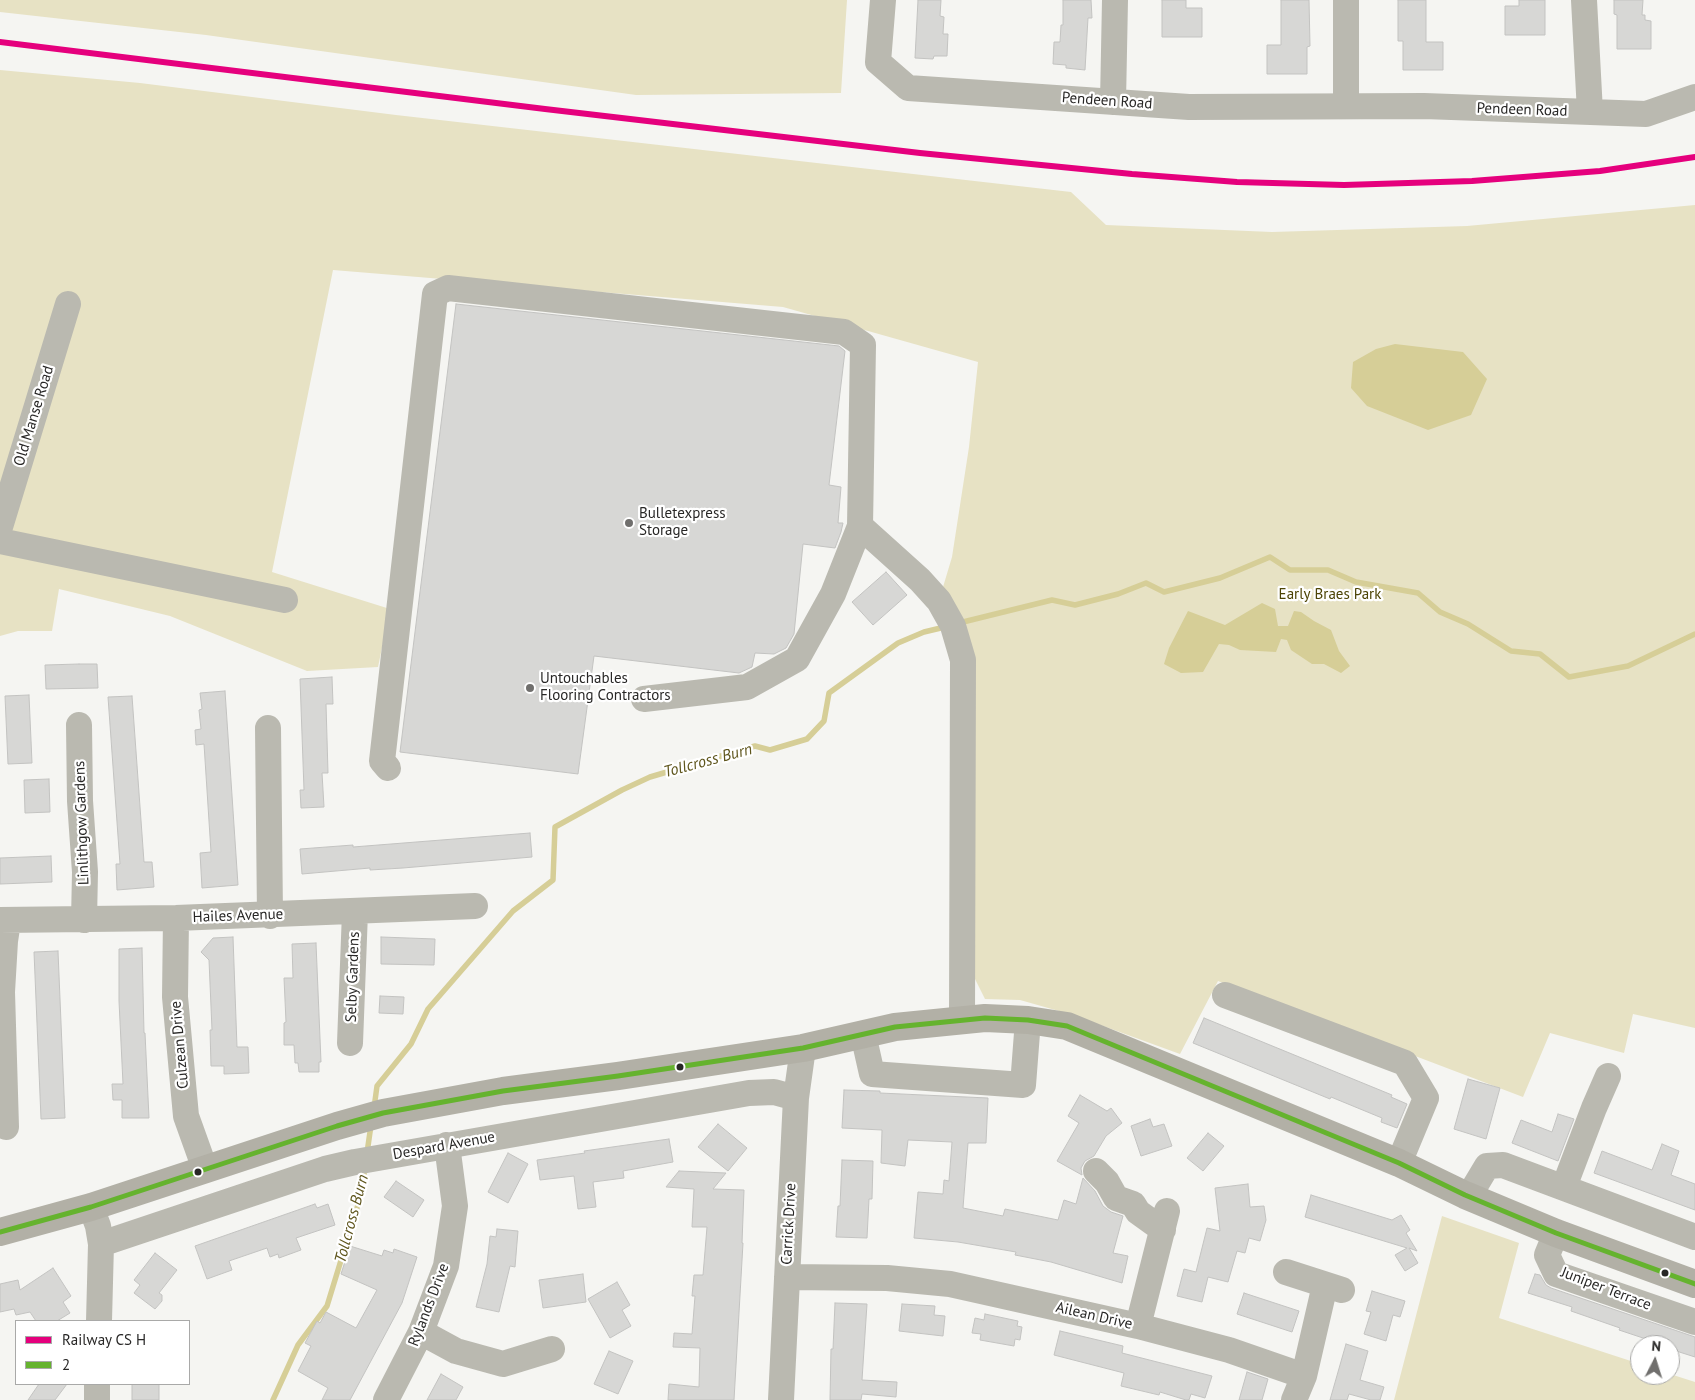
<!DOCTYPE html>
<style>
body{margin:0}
#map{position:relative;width:1695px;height:1400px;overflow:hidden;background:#f5f5f2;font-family:"PT Sans",sans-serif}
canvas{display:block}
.legend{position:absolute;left:15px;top:1320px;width:175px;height:65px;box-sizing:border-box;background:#fff;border:1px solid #a9a9a8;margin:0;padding:6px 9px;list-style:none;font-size:15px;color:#282726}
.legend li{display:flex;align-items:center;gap:10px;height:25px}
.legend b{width:25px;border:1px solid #a9a9a8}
.north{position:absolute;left:1630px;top:1335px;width:50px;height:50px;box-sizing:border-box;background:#fff;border:1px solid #a9a9a8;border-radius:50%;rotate:5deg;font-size:14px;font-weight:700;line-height:20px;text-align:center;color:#282726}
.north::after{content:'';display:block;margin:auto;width:18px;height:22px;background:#706f6d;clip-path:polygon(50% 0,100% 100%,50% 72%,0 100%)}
</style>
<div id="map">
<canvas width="1695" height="1400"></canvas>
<ul class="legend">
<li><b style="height:6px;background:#e5007d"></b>Railway CS H</li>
<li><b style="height:6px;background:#65b32e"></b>2</li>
</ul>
<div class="north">N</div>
</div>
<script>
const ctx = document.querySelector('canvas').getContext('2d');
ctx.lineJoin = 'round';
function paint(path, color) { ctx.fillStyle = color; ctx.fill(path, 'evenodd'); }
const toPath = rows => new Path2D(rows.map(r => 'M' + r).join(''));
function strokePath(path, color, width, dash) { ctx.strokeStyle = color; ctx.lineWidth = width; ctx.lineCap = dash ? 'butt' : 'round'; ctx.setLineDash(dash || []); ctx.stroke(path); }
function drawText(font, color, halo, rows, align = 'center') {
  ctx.font = font + ' "PT Sans",sans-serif'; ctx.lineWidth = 4.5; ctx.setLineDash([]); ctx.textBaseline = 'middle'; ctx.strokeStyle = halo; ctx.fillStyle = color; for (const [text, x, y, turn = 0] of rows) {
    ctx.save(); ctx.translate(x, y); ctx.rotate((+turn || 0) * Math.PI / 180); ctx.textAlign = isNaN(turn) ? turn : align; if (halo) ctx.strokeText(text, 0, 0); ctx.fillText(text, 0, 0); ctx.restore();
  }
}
paint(toPath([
 [0,0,847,0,841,93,636,95,206,35,0,12],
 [0,70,140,83,396,115,1071,192,1106,225,1272,232,1467,226,1695,205,1695,1028,1633,1014,1624,1053,1550,1033,1523,1097,1218,981,1180,1054,1073,1015,1020,1000,985,999,971,971,968,802,943,587,952,557,969,447,978,362,783,307,333,270,272,572,390,609,378,667,307,671,170,616,59,589,52,631,18,631,0,636],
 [1442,1216,1519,1243,1499,1318,1640,1364,1640,1375,1670,1374,1695,1382,1695,1400,1394,1400]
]), '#e7e2c4');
paint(toPath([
 [1395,344,1463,352,1487,379,1471,415,1428,430,1367,406,1351,388,1353,362,1376,349],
 [1262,603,1275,609,1278,626,1288,626,1294,611,1301,612,1314,621,1331,630,1339,651,1350,666,1341,673,1324,664,1312,664,1291,650,1287,640,1281,639,1276,652,1240,650,1229,645,1219,644,1203,672,1181,673,1164,664,1169,648,1188,611,1225,625]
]), '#d6ce97');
strokePath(toPath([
 [959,623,1052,600,1075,605,1118,594,1146,583,1164,592,1220,578,1270,557,1290,570,1328,570,1356,582,1418,593,1440,612,1468,624,1511,651,1540,654,1569,677,1628,666,1695,634],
 [374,1108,377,1086,411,1044,428,1009,513,911,553,880,555,827,622,790,650,777,755,746,770,750,807,739,824,721,829,693,898,643,924,632,945,627],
 [367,1153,371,1125],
 [273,1400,298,1345,327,1306,361,1195,365,1167]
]), '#d6ce97', 5.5);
const building = toPath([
 [918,0,941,0,940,16,944,17,943,34,948,34,947,56,934,56,933,59,915,58,918,0],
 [1063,0,1091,0,1092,18,1088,18,1085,70,1066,68,1066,65,1053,64,1054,42,1060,42,1061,25,1063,25,1063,0],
 [1162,0,1186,0,1186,8,1202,8,1202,37,1162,37,1162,0],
 [1281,0,1309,0,1310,46,1307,47,1307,74,1267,74,1267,45,1281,45,1281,0],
 [1398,0,1426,0,1426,42,1443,42,1443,70,1403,70,1403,41,1398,41,1398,0],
 [1519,0,1545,0,1545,35,1505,35,1505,6,1519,6,1519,0],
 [1614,0,1643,0,1642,15,1645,15,1645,20,1651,21,1651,49,1617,49,1617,15,1614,14,1614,0],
 [456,304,839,346,845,351,829,485,841,487,838,523,843,523,841,532,835,548,803,544,794,634,786,648,774,654,755,653,752,667,739,673,594,656,578,774,400,752,456,304],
 [886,572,907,595,873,625,852,602,886,572],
 [79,664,97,664,98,688,46,689,45,665,79,664],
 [332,677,333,704,326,704,328,773,322,773,324,807,301,808,300,790,304,790,300,679,332,677],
 [225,691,238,885,202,888,200,853,211,852,204,744,196,745,195,730,201,729,199,710,202,709,200,693,225,691],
 [29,695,32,763,8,764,5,696,29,695],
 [132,696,144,862,152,862,154,887,117,890,116,864,120,864,108,697,132,696],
 [49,779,50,812,25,813,24,780,49,779],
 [530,833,532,857,403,868,370,870,370,868,302,874,300,849,353,845,353,847,530,833],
 [51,856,52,882,0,884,0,858,51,856],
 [233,937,237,1047,248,1047,249,1073,224,1074,224,1066,211,1066,210,1030,212,1030,209,960,201,952,213,938,233,937],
 [381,937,435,939,434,965,381,964,381,937],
 [316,943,321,1062,319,1062,319,1072,299,1072,298,1063,295,1063,294,1045,284,1045,284,1023,286,1022,284,978,293,978,292,944,316,943],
 [142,948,144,1033,145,1033,149,1118,122,1118,122,1100,113,1100,112,1084,123,1084,119,1001,119,949,142,948],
 [58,951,65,1118,41,1119,34,952,58,951],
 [380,996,404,997,403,1014,379,1013,380,996],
 [1204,1018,1392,1095,1391,1097,1407,1104,1397,1128,1381,1122,1382,1118,1331,1097,1330,1099,1193,1043,1204,1018],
 [1468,1079,1500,1088,1486,1139,1454,1129,1468,1079],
 [844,1090,880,1091,880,1093,988,1098,986,1143,968,1143,963,1208,1003,1216,1005,1209,1058,1220,1064,1200,1076,1204,1083,1178,1095,1191,1103,1206,1111,1212,1123,1216,1113,1253,1128,1256,1122,1283,1051,1262,1015,1255,1016,1252,958,1242,914,1238,918,1192,943,1194,944,1180,949,1181,952,1142,908,1140,905,1166,881,1163,882,1130,842,1128,844,1090],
 [1080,1095,1107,1111,1111,1108,1122,1123,1106,1136,1094,1156,1085,1161,1081,1168,1082,1175,1057,1161,1079,1123,1068,1116,1080,1095],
 [1558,1114,1574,1119,1558,1161,1512,1143,1521,1120,1552,1132,1558,1114],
 [1150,1119,1153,1127,1164,1124,1172,1146,1141,1156,1131,1126,1150,1119],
 [718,1124,747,1148,728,1171,698,1147,718,1124],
 [1208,1133,1224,1146,1203,1171,1187,1158,1208,1133],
 [669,1139,673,1162,623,1171,624,1178,593,1182,596,1207,578,1209,574,1176,540,1180,537,1160,585,1153,584,1151,669,1139],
 [1662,1144,1679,1151,1671,1175,1695,1184,1695,1210,1594,1173,1602,1151,1652,1170,1662,1144],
 [508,1153,528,1164,508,1203,488,1192,508,1153],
 [842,1160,873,1161,872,1199,869,1199,867,1238,836,1237,838,1206,840,1206,842,1160],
 [679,1171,726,1173,713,1189,744,1190,742,1243,743,1243,734,1400,668,1400,669,1384,699,1387,700,1348,673,1347,674,1333,692,1334,695,1296,692,1296,694,1275,703,1275,707,1227,692,1227,694,1189,666,1187,679,1171],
 [396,1181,424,1200,413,1217,384,1197,396,1181],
 [1248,1184,1250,1207,1264,1206,1266,1220,1260,1241,1249,1238,1245,1253,1237,1251,1228,1282,1208,1277,1202,1302,1177,1296,1184,1269,1196,1272,1207,1228,1220,1231,1215,1188,1248,1184],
 [1311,1195,1392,1220,1401,1215,1410,1230,1406,1233,1417,1251,1409,1248,1418,1263,1405,1271,1395,1255,1407,1248,1305,1217,1311,1195],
 [315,1204,317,1208,328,1204,335,1225,296,1238,301,1250,279,1258,278,1254,270,1257,267,1248,229,1261,232,1270,207,1279,195,1246,315,1204],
 [497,1229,518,1231,515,1267,510,1266,499,1312,476,1307,487,1264,490,1236,496,1237,497,1229],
 [350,1246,382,1256,384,1250,393,1253,394,1249,417,1257,402,1303,350,1400,322,1400,328,1388,298,1371,311,1346,305,1343,317,1321,320,1323,326,1312,356,1328,377,1290,341,1274,350,1246],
 [155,1253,177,1270,159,1293,162,1295,162,1301,155,1309,134,1293,140,1285,134,1280,155,1253],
 [53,1268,71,1296,63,1302,70,1313,57,1321,36,1321,30,1312,16,1315,14,1309,0,1312,0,1284,18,1280,20,1290,53,1268],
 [583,1274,586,1302,543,1308,539,1280,583,1274],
 [1535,1274,1540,1275,1546,1285,1551,1288,1695,1337,1695,1357,1670,1349,1670,1345,1664,1345,1619,1330,1620,1328,1571,1311,1572,1307,1528,1293,1535,1274],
 [617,1282,630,1305,622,1310,631,1326,610,1338,588,1299,617,1282],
 [1372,1291,1405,1301,1400,1317,1393,1315,1386,1341,1364,1334,1371,1312,1366,1311,1372,1291],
 [1244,1293,1299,1311,1292,1332,1237,1314,1244,1293],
 [835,1303,867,1304,862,1380,897,1382,896,1397,862,1394,861,1400,830,1400,831,1349,833,1349,835,1303],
 [902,1304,935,1306,934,1315,945,1316,943,1336,899,1331,902,1304],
 [985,1314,1018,1321,1017,1326,1022,1327,1020,1340,1015,1339,1014,1346,980,1340,981,1334,972,1333,975,1318,984,1320,985,1314],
 [1060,1331,1123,1346,1122,1353,1212,1376,1205,1398,1191,1394,1189,1400,1186,1400,1160,1392,1159,1395,1121,1386,1124,1373,1054,1355,1060,1331],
 [1346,1344,1368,1351,1360,1380,1384,1387,1380,1400,1371,1400,1349,1394,1347,1400,1330,1400,1346,1344],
 [609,1351,633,1361,618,1394,594,1384,609,1351],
 [1247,1372,1268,1379,1262,1400,1239,1400,1247,1372],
 [441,1374,463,1387,456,1400,427,1400,441,1374],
 [39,1384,67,1384,55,1400,28,1400,39,1384],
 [132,1384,159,1384,159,1400,132,1400,132,1384]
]);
paint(building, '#d7d7d5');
strokePath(building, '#c3c3c1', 1);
strokePath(toPath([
 [883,0,878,62,908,88,1189,107,1424,106,1646,114,1695,97],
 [1346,0,1346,106],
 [1584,0,1590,112],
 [1113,102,1115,0],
 [0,527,68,304],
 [0,541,285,600],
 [644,699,747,687,797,659,833,594,860,526],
 [79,725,80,801,85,872,84,920],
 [268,728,270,916],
 [388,768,382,761,435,294,448,288,844,332,863,345,860,526,920,580,939,601,953,626,963,660,962,1020],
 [176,918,175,997,186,1116,205,1169],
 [0,920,176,918,475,906],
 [1225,995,1405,1063,1426,1098,1399,1163],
 [863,1034,872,1074,1023,1085,1028,1020],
 [350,1043,355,912],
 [6,1127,2,992,5,941,8,921],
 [1096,1171,1107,1182,1116,1198,1133,1204,1138,1212,1163,1230],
 [1564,1187,1594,1108,1608,1076],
 [1469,1196,1487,1166,1503,1165,1695,1237],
 [91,1207,98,1226,101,1244,99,1321],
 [1556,1233,1547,1255,1556,1274,1695,1322],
 [101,1244,325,1169,355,1162,749,1093,774,1092,796,1098],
 [1286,1272,1342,1290],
 [787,1277,887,1278,950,1284,1138,1326,1229,1350,1304,1376],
 [1138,1326,1167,1211],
 [421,1332,456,1351,503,1364,552,1349],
 [97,1400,97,1384],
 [386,1400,421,1332,446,1266,455,1206,447,1145],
 [781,1400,796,1098,803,1048],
 [1294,1400,1304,1376,1325,1285]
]), '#bab9b0', 26);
strokePath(toPath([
 [0,1232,91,1207,337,1126,383,1113,503,1091,618,1076,803,1048,895,1027,985,1018,1028,1020,1067,1026,1399,1163,1465,1195,1556,1233,1695,1284]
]), '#b2b0a6', 28);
strokePath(toPath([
 [0,1232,91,1207,337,1126,383,1113,503,1091,618,1076,803,1048,895,1027,985,1018,1028,1020,1067,1026,1399,1163,1465,1195,1556,1233,1695,1284]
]), '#65b32e', 5);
strokePath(toPath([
 [0,42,545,109,920,153,1132,174,1237,182,1344,185,1472,181,1600,171,1695,157]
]), '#e5007d', 6);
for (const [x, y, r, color] of [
 [629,523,5,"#706f6d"],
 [530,688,5,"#706f6d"],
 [680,1067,4.5,"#282726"],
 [198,1172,4.5,"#282726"],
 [1665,1273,4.5,"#282726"]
]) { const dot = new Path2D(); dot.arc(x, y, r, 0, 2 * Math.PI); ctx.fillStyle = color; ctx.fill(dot); strokePath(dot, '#fff', 2); }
drawText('15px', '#282726', '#fff', [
 ["Pendeen Road",1107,101,4],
 ["Pendeen Road",1522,110,2],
 ["Old Manse Road",34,416,-73],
 ["Linlithgow Gardens",82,823,-92],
 ["Hailes Avenue",238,916,-2],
 ["Selby Gardens",353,977,-88],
 ["Culzean Drive",180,1045,-95],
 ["Despard Avenue",444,1146,-10],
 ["Carrick Drive",789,1224,-87],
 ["Juniper Terrace",1606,1289,21],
 ["Rylands Drive",429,1305,-69],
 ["Ailean Drive",1094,1316,13]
]);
drawText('15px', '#282726', '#fff', [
 ["Bulletexpress",639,514],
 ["Storage",639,531],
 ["Untouchables",540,679],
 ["Flooring Contractors",540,696]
], 'left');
drawText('15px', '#4d4405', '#fff', [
 ["Early Braes Park",1330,595]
]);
drawText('italic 16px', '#5e551c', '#fff', [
 ["Tollcross Burn",708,761,-15],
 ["Tollcross Burn",352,1219,-75]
]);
</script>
